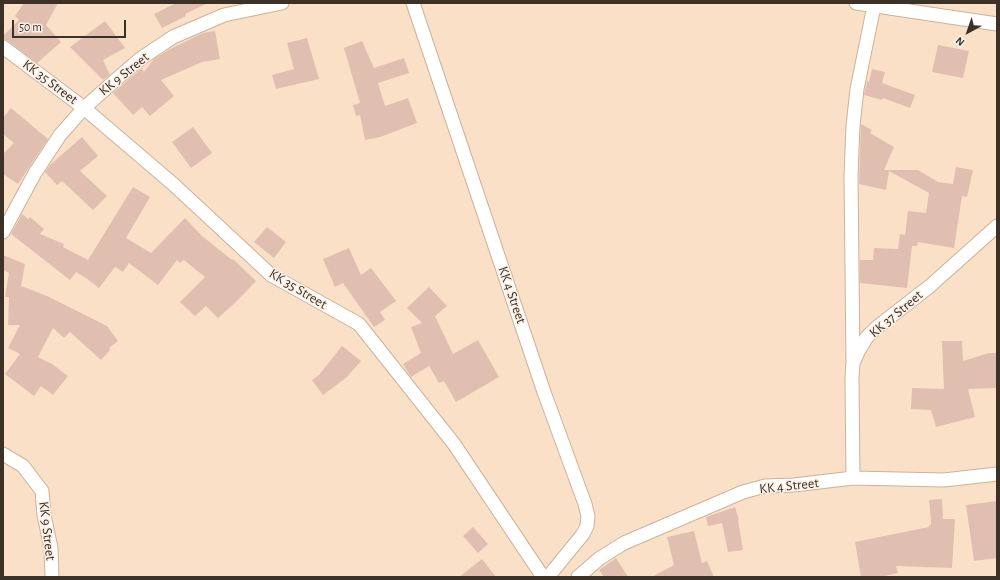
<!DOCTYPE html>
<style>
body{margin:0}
#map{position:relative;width:1000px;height:580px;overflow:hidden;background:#fae0c7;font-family:"Alegreya Sans",sans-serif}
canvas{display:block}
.frame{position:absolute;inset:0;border:4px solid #3b3127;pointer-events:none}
.north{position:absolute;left:948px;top:12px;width:40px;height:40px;-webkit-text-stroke:3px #fbf0e6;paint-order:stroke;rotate:220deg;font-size:11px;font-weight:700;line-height:16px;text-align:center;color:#3b3127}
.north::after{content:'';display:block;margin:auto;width:14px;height:18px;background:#3b3127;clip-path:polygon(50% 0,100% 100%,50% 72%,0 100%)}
.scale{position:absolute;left:12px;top:20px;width:114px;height:18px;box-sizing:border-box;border:2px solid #3b3127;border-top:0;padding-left:5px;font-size:12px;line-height:14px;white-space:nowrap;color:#3b3127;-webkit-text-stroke:3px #fbf0e6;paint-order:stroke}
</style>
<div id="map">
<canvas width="1000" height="580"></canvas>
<div class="frame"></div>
<div class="north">N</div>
<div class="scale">50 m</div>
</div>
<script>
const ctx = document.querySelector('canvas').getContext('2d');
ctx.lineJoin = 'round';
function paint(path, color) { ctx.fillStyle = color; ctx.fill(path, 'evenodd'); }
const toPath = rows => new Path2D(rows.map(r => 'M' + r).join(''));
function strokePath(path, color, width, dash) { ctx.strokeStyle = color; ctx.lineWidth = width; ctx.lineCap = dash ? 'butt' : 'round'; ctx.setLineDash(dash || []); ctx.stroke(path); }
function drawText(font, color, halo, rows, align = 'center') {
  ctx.font = font + ' "Alegreya Sans",sans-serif'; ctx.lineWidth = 3; ctx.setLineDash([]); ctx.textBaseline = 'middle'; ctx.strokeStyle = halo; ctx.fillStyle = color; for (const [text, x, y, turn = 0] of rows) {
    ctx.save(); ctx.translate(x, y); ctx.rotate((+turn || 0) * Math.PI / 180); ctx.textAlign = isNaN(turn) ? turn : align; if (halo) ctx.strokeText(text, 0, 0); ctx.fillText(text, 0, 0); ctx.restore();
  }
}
paint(toPath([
 [24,3,58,3,46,25,61,42,37,63,8,41,3,39,3,36,19,20,15,16],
 [176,3,208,3,185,14,186,16,162,28,154,14],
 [105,21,125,48,103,60,110,75,103,80,70,47],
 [215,31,220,59,202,62,161,80,174,96,150,116,142,107,133,115,113,93,142,68,144,72,154,59,170,49,203,33],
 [307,38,319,79,276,89,272,75,294,69,287,43],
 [362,41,374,68,404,58,409,73,378,83,385,106,408,98,417,123,380,137,365,140,360,115,356,116,353,105,360,103,344,48],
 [938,45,969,51,963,78,932,72],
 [872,69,885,72,882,83,915,95,910,108,883,98,882,100,864,95,867,81,869,82],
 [11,108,48,139,18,184,3,174,3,154,14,143,3,134,3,118],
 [861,124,872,130,870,133,894,147,884,170,918,170,938,182,953,184,956,167,973,170,967,197,962,196,954,248,918,242,917,246,912,246,907,288,860,283,860,260,873,260,874,248,898,249,900,234,905,235,908,211,926,213,929,193,889,171,886,190,859,184],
 [193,127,212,153,191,168,172,142],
 [82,137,98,156,80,171,107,196,93,210,62,181,57,185,45,172,50,165],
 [133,187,150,197,126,238,151,253,185,218,202,236,232,260,233,259,256,281,238,300,218,318,206,306,195,316,180,302,205,277,184,260,180,263,177,260,158,285,129,263,123,272,115,267,99,288,86,278,76,272,70,280,11,234,22,214,28,219,30,217,44,229,40,234,64,244,63,247,88,260],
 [267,227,286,242,274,258,254,242],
 [349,248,361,275,371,268,396,301,380,312,385,320,374,327,343,283,335,287,323,259],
 [3,255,25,264,21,286,47,296,107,326,118,341,109,348,110,350,101,360,70,332,64,338,53,328,38,357,52,364,68,376,53,395,41,386,34,396,5,374,20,354,8,348,20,325,8,325,9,297,5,297,9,273,3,270],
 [429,287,447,306,435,316,453,354,478,340,499,377,456,402,444,381,439,383,429,366,411,377,403,364,421,353,411,327,422,323,407,308],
 [942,341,962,341,963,361,989,353,997,353,997,388,968,389,975,417,936,427,931,410,911,409,912,388,944,389],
 [342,346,361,361,347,377,323,395,312,380,319,375],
 [942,499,943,519,955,519,952,568,896,566,898,573,880,577,861,577,855,542,929,527,929,525,931,525,931,520,929,500],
 [997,501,997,558,974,561,966,505],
 [735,507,739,520,738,520,743,550,728,552,722,523,708,526,706,517],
 [473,527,488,544,478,553,463,536],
 [694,531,702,563,707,561,714,577,652,577,674,565,667,537],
 [616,558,628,577,604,577,599,570],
 [482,559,496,577,459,577]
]), '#e1bfb0');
const minor = toPath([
 [413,3,544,392,585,504,588,516,587,526,583,534,548,577],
 [856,3,997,24],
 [3,47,84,108,173,184,271,275,359,324,454,444,543,577],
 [3,232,35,173,60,135,84,108,119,77,140,59,173,37,224,15,282,3],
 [853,363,851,175,853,126,857,89,874,6],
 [3,454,23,466,42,491,44,515,51,548,52,577],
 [853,478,852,378,853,363,859,350,867,337,876,328,930,286,997,226],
 [578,577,600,558,624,543,743,492,765,486,794,485,853,478,944,480,997,474]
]);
strokePath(minor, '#cbb299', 15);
strokePath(minor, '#fff', 13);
drawText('14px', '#3b3127', '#fbf0e6', [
 ["KK 9 Street",124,74,-39],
 ["KK 35 Street",50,82,37],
 ["KK 35 Street",298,289,31],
 ["KK 4 Street",512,295,71],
 ["KK 37 Street",896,314,-40],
 ["KK 4 Street",789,486,-6],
 ["KK 9 Street",47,531,83]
]);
</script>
